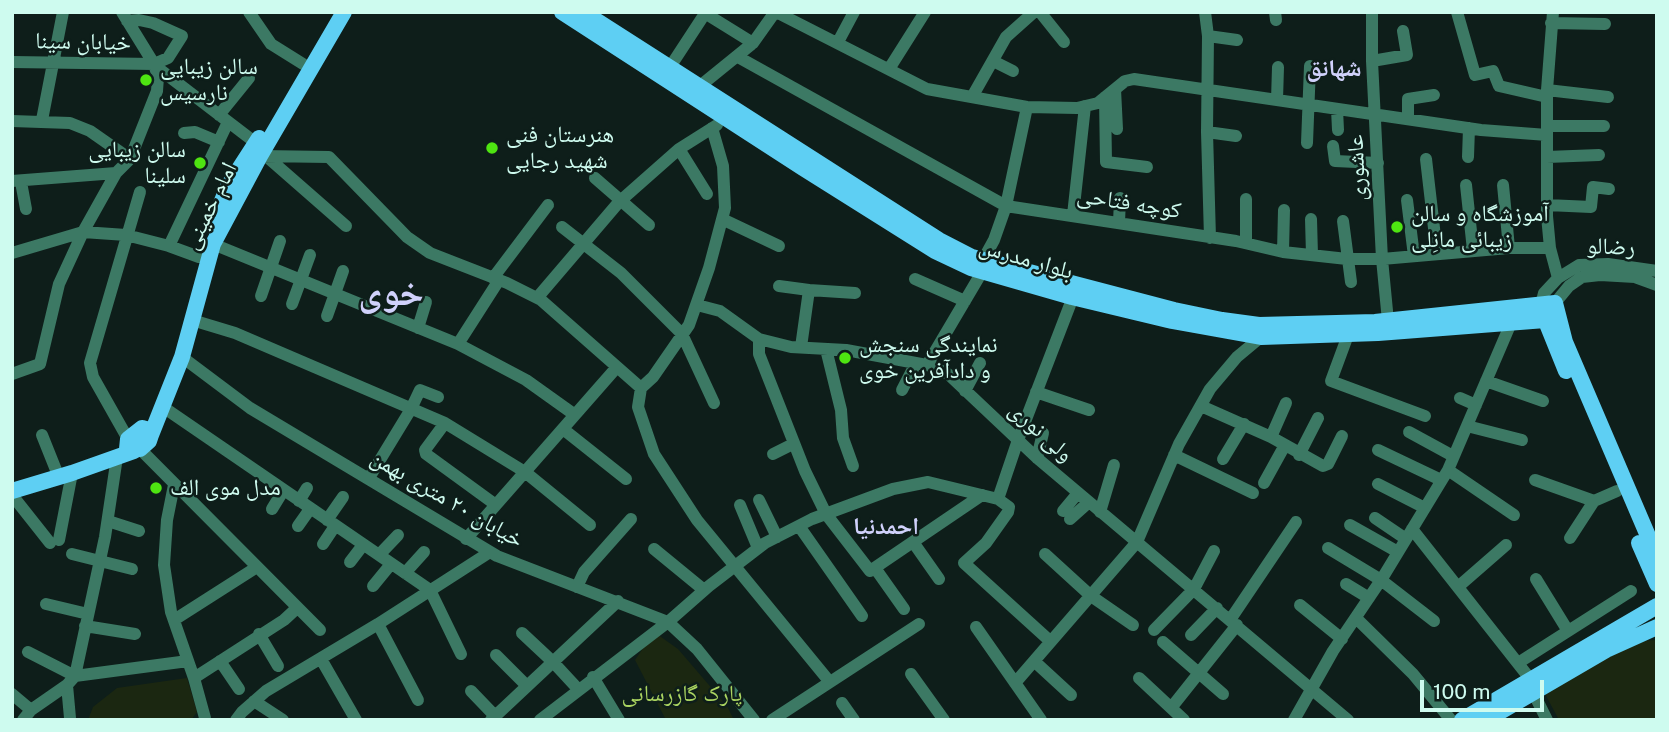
<!DOCTYPE html>
<meta charset="utf-8">
<style>
body{margin:0}
#map{position:relative;width:1669px;height:732px;overflow:hidden;background:#0e1e1a;font-family:"Public Sans",sans-serif}
canvas{display:block}
.frame{position:absolute;inset:0;border:14px solid #cefbef;pointer-events:none}
.scale{position:absolute;left:1420px;top:680px;width:124px;height:32px;box-sizing:border-box;border:4px solid #cefbef;border-top:0;padding-left:9px;font-size:21px;line-height:24px;white-space:nowrap;color:#cefbef;-webkit-text-stroke:5px #0e1e1a;paint-order:stroke}
</style>
<div id="map">
<canvas width="1669" height="732"></canvas>
<div class="frame"></div>
<div class="scale">100 m</div>
</div>
<script>
const ctx = document.querySelector('canvas').getContext('2d');
ctx.lineJoin = 'round';
function paint(path, color) { ctx.fillStyle = color; ctx.fill(path, 'evenodd'); }
const toPath = rows => new Path2D(rows.map(r => 'M' + r).join(''));
function strokePath(path, color, width, dash) { ctx.strokeStyle = color; ctx.lineWidth = width; ctx.lineCap = dash ? 'butt' : 'round'; ctx.setLineDash(dash || []); ctx.stroke(path); }
function drawText(font, color, halo, rows, align = 'center') {
  ctx.font = font + ' "Public Sans","Noto Naskh Arabic",sans-serif'; ctx.lineWidth = 5; ctx.setLineDash([]); ctx.textBaseline = 'middle'; ctx.strokeStyle = halo; ctx.fillStyle = color; for (const [text, x, y, turn = 0] of rows) {
    ctx.save(); ctx.translate(x, y); ctx.rotate((+turn || 0) * Math.PI / 180); ctx.textAlign = isNaN(turn) ? turn : align; if (halo) ctx.strokeText(text, 0, 0); ctx.fillText(text, 0, 0); ctx.restore();
  }
}
paint(toPath([
 [654,632,678,649,727,706,734,720,666,720,635,660],
 [1657,640,1657,720,1559,720,1544,692,1637,641],
 [187,678,197,712,191,720,88,720,93,707,117,688]
]), '#1b2711');
strokePath(toPath([
 [249,12,271,44,303,64],
 [703,12,753,43],
 [776,12,927,89,1027,107,1077,108,1098,103,1125,81,1134,79,1481,130,1547,135],
 [1040,12,1064,42],
 [1205,12,1208,36,1207,132,1210,238],
 [1275,12,1276,20],
 [1372,12,1372,61,1382,259,1388,321],
 [1457,12,1475,75,1493,71,1499,86,1547,97],
 [1553,12,1547,90,1547,216,1550,248,1558,278],
 [1551,23,1605,24],
 [1208,36,1237,40],
 [838,42,854,12],
 [738,57,1006,206,1236,241,1283,252,1347,259,1382,259,1509,248,1550,248],
 [993,61,1013,71],
 [1372,61,1407,55,1403,31],
 [12,62,154,64,168,58,182,36,153,23,139,20,127,21],
 [154,65,256,143],
 [670,67,706,12],
 [889,69,925,12],
 [700,86,753,43,775,12],
 [1115,89,1117,129],
 [1547,90,1608,97],
 [972,97,1006,37,1034,12],
 [1105,97,1106,162,1147,167],
 [1277,100,1278,67],
 [1337,109,1338,130],
 [219,115,249,78],
 [1408,119,1408,99,1434,95],
 [42,120,63,12],
 [12,121,70,123,90,131,130,159],
 [1547,126,1604,126],
 [712,128,723,166,725,208,709,268,689,325,653,377,641,388,638,407,654,454,697,520,829,681],
 [1207,132,1236,136],
 [184,133,195,132,219,142],
 [1307,143,1310,66],
 [1333,146,1335,161,1378,163],
 [679,149,707,194],
 [260,156,329,157,407,237,430,253,507,283,541,300,641,388],
 [266,156,346,226],
 [1468,157,1469,128],
 [1547,157,1599,155],
 [1426,159,1437,254],
 [595,178,649,225],
 [12,181,116,173],
 [21,182,26,209],
 [1466,185,1473,250],
 [1503,185,1509,248],
 [1407,200,1414,256],
 [1547,205,1591,207,1593,187,1609,189],
 [1073,215,1085,106],
 [722,219,779,246],
 [1311,219,1312,255],
 [1343,221,1351,282],
 [1119,223,1120,198],
 [562,227,621,273,682,334,714,403],
 [1246,243,1246,199],
 [213,244,458,344,526,380,575,415],
 [169,246,228,122],
 [1283,252,1284,210],
 [12,253,83,232,126,235,169,246,199,257],
 [983,260,994,240,1006,206,1027,107],
 [493,278,548,205],
 [915,279,965,301],
 [779,286,809,290],
 [261,296,280,241],
 [537,298,619,202,679,149,717,125],
 [1555,303,1569,286,1582,277,1600,275,1635,277,1657,285],
 [292,304,310,255],
 [697,305,720,311,759,339,791,347,846,350,932,366,948,374,1037,458,1348,720],
 [1541,305,1544,293,1558,278,1579,265,1608,264,1657,271],
 [327,316,343,271],
 [192,320,235,333,445,423,525,472,590,525],
 [1348,326,1348,335,1331,381,1425,416],
 [418,328,426,302],
 [759,339,759,354,805,471,826,514,870,571,982,495],
 [458,344,499,280],
 [801,347,809,290,855,293],
 [826,349,841,410,843,438,853,466],
 [182,357,250,408,497,556,668,622,697,649,754,720],
 [927,365,982,272],
 [12,374,40,364,59,284,83,232,116,173,130,159,157,91,158,77,154,64,122,12],
 [1486,381,1543,401],
 [902,390,916,363],
 [965,391,980,363],
 [1036,392,1089,410],
 [1460,398,1476,405],
 [1201,406,1271,437,1323,466,1328,464,1342,436],
 [163,407,430,590,461,654],
 [445,423,425,450,426,454,496,505],
 [1467,426,1522,440],
 [563,429,626,479],
 [1409,432,1453,456],
 [42,435,56,470],
 [1271,437,1286,403],
 [128,439,93,377,90,363,140,192],
 [140,449,320,630],
 [1378,450,1441,480],
 [773,454,793,444],
 [1174,455,1253,493],
 [1299,455,1318,418],
 [1037,458,1043,433],
 [1223,459,1244,424],
 [1448,470,1514,515],
 [369,478,411,409,420,390,438,397],
 [1535,480,1594,501],
 [1264,483,1285,445],
 [1378,484,1425,508],
 [174,485,167,520,164,565,171,612,194,678,205,718],
 [12,495,50,543],
 [998,499,1009,507,1008,512,986,543,964,563,1050,641],
 [759,500,777,537],
 [299,501,307,488],
 [740,505,758,548],
 [272,509,283,491],
 [1063,511,1078,493],
 [1100,512,1114,465],
 [1375,518,1406,539],
 [1070,519,1089,502],
 [327,520,343,497],
 [108,521,139,531],
 [1350,525,1398,552],
 [298,526,310,509],
 [799,526,862,616],
 [1412,529,1531,680],
 [1570,538,1594,501,1617,491],
 [466,539,617,367],
 [59,540,72,473],
 [913,542,939,579],
 [323,544,335,526],
 [1328,548,1381,580,1434,621],
 [654,549,704,590],
 [72,554,132,569],
 [1045,554,1091,596,1133,625],
 [379,555,398,535],
 [350,562,363,545],
 [875,568,904,609],
 [405,573,424,552],
 [1536,579,1568,631],
 [1346,584,1369,598],
 [373,586,391,564],
 [1459,586,1506,545],
 [577,587,584,572,631,519],
 [46,604,88,614],
 [1300,605,1342,639],
 [1356,618,1413,674,1451,720],
 [174,620,257,567],
 [1230,620,1296,522],
 [378,624,418,700],
 [85,626,135,634],
 [976,627,1041,720],
 [1154,630,1194,589,1214,551],
 [522,633,553,662,578,689],
 [259,634,278,666],
 [1191,635,1217,608],
 [1163,642,1223,694],
 [28,652,75,676],
 [496,655,527,686],
 [321,659,356,720],
 [220,661,239,689],
 [1034,661,1071,695],
 [1518,663,1631,591],
 [911,674,944,720],
 [75,676,188,661],
 [593,677,619,720],
 [194,678,284,620,297,608],
 [1139,678,1184,720],
 [1015,683,1137,542,1179,444,1210,389,1237,357,1261,337],
 [67,685,70,718],
 [471,691,495,716],
 [1533,692,1547,720],
 [12,694,31,710],
 [254,701,283,720],
 [842,703,854,720],
 [1171,708,1237,625],
 [23,720,31,710,67,685,75,676,105,537,117,457],
 [236,720,242,712,266,691,378,624,490,552],
 [491,720,618,601],
 [540,720,668,622,709,586,765,543,812,519,893,489,928,482,998,499,1018,440,1073,297],
 [772,720,919,624],
 [1294,720,1333,651,1383,577,1448,470,1511,323]
]), '#3c7964', 12);
strokePath(toPath([
 [562,12,803,168,935,251,971,268,1072,297,1172,321,1261,337,1378,333,1558,319],
 [583,12,939,240,972,257,1174,310,1222,320,1259,325,1375,322,1555,303,1565,342,1657,557],
 [212,226,228,186,259,138],
 [1543,314,1566,371],
 [142,428,149,430,151,435,149,441,140,449,127,449,128,439,142,428],
 [151,435,182,357,213,244,260,156,344,12],
 [12,491,72,473,134,451],
 [1639,543,1657,584],
 [1462,720,1657,606],
 [1486,720,1606,650,1657,627]
]), '#5ecff3', 16);
for (const [x, y, r, color] of [
 [146,80,7,"#4ee411"],
 [492,148,7,"#4ee411"],
 [200,163,7,"#4ee411"],
 [1397,227,7,"#4ee411"],
 [845,358,7,"#4ee411"],
 [156,488,7,"#4ee411"]
]) { const dot = new Path2D(); dot.arc(x, y, r, 0, 2 * Math.PI); ctx.fillStyle = color; ctx.fill(dot); strokePath(dot, '#0e1e1a', 2.5); }
drawText('23px', '#cefbef', '#0e1e1a', [
 ["خیابان سینا",83,42,1],
 ["عاشوری",1357,168,-93],
 ["کوچه فتاحی",1129,203,9],
 ["امام خمینی",210,206,-64],
 ["رضالو",1611,247,2],
 ["بلوار مدرس",1026,259,16],
 ["ولی نوری",1041,432,42],
 ["خیابان ۲۰ متری بهمن",447,499,30]
]);
drawText('23px', '#cefbef', '#0e1e1a', [
 ["سالن زیبایی",160,67],
 ["نارسیس",160,93],
 ["هنرستان فنی",506,135],
 ["شهید رجایی",506,161],
 ["سالن زیبایی",186,150,"right"],
 ["سلینا",186,176,"right"],
 ["آموزشگاه و سالن",1411,214],
 ["زیبائی مانِلی",1411,240],
 ["نمایندگی سنجش",859,345],
 ["و دادآفرین خوی",859,371],
 ["مدل موی الف",170,488]
], 'left');
drawText('23px', '#abd561', '#0e1e1a', [
 ["پارک گازرسانی",682,694]
]);
drawText('bold 24px', '#d0d1fb', '#0e1e1a', [
 ["شهانق",1334,69],
 ["احمدنیا",886,527]
]);
drawText('bold 37px', '#d0d1fb', '#0e1e1a', [
 ["خوی",391,294]
]);
</script>
